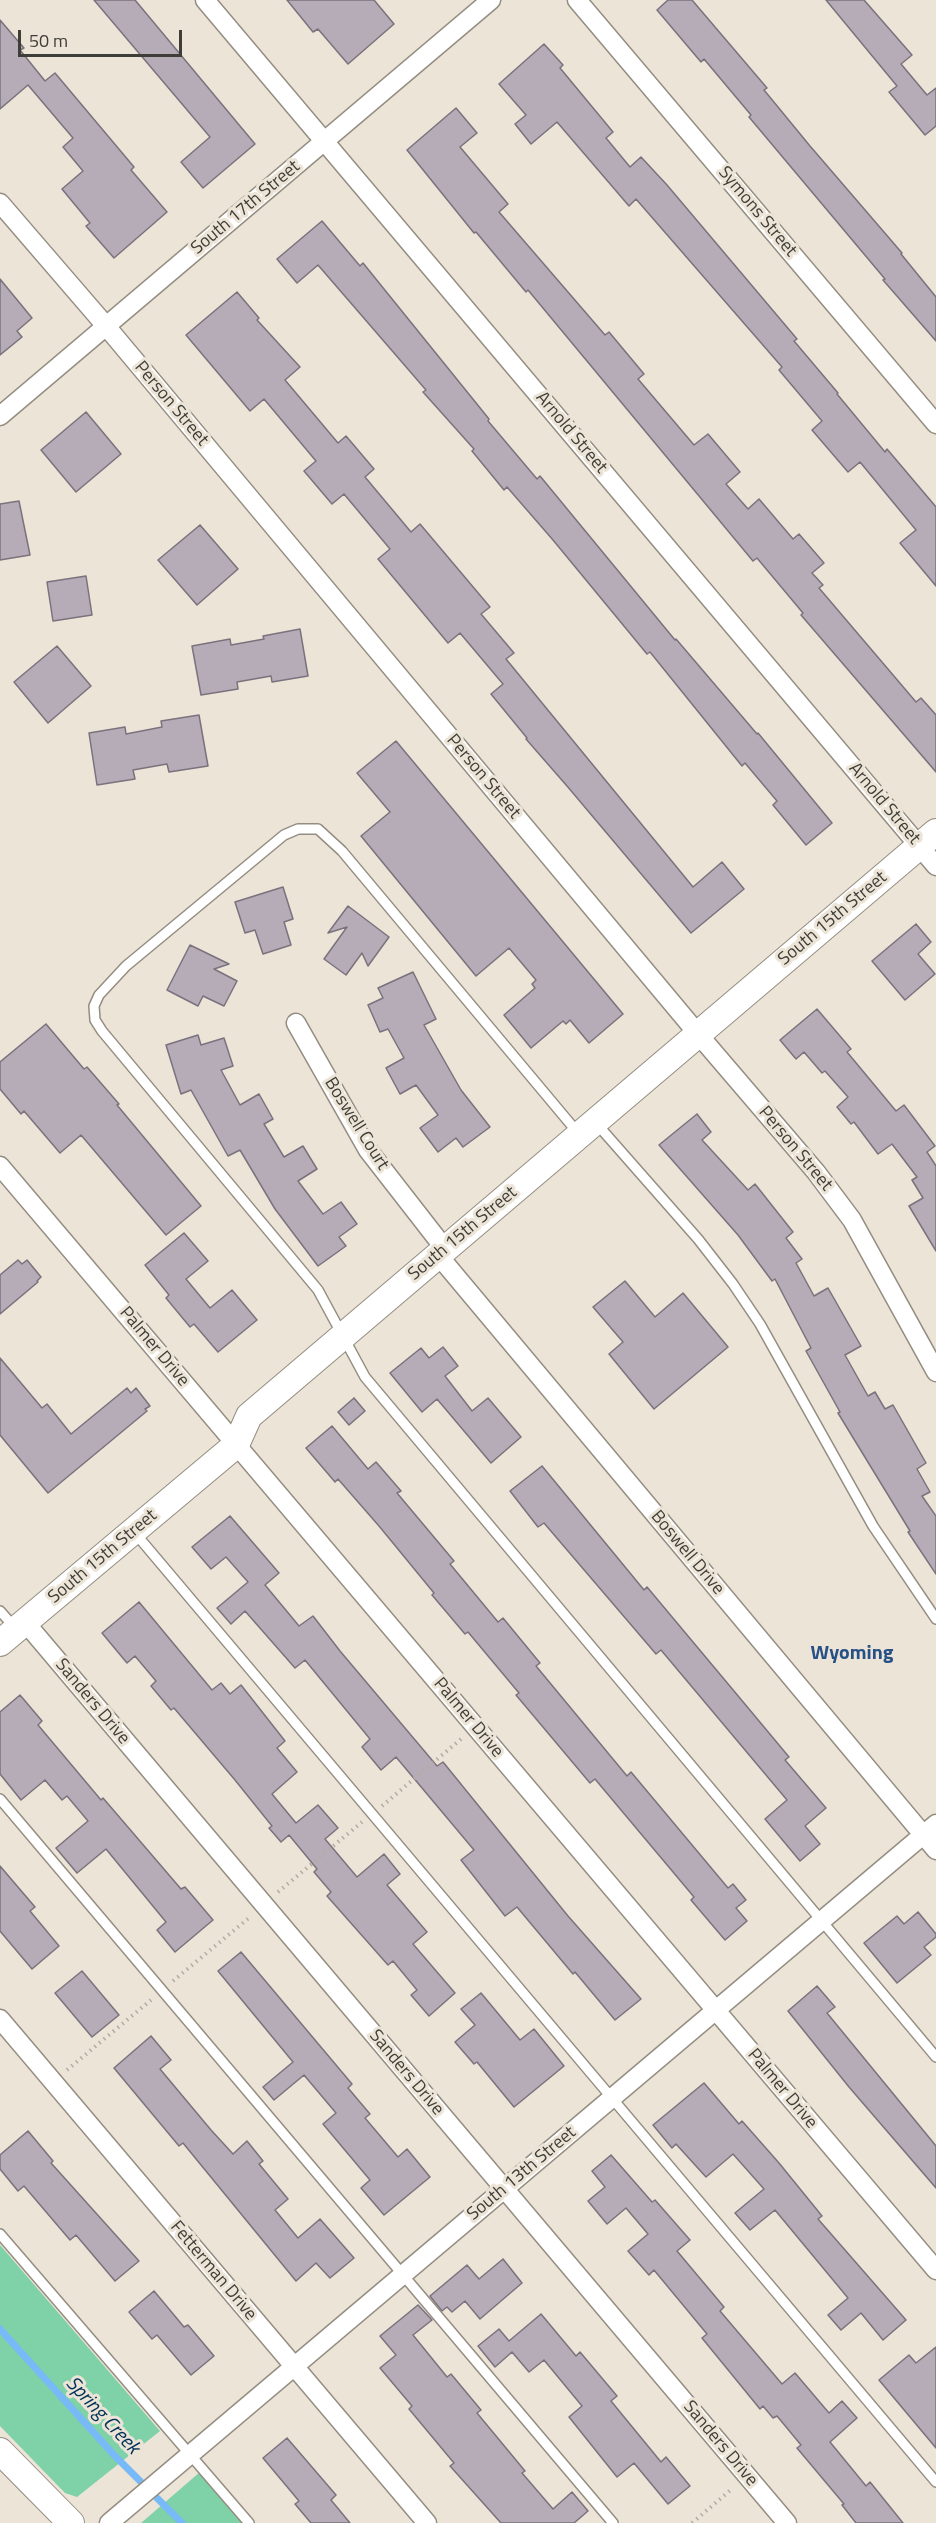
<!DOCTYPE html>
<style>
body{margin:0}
#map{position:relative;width:936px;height:2523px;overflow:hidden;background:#ebe4d7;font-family:"Titillium Web",sans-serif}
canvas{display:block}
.scale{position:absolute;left:18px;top:30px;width:164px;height:27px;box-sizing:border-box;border:3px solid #3f3d37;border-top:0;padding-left:8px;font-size:18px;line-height:21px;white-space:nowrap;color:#3f3d37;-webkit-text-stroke:4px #ebe4d7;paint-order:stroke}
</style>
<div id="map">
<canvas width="936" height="2523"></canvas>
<div class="scale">50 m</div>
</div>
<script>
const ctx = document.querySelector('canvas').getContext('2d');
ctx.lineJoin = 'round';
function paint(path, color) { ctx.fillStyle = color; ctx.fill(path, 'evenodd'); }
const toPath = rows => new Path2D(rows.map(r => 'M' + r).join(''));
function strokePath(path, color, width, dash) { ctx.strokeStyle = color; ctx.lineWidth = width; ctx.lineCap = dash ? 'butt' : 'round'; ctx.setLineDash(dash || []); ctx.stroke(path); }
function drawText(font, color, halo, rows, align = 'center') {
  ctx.font = font + ' "Titillium Web",sans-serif'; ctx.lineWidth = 6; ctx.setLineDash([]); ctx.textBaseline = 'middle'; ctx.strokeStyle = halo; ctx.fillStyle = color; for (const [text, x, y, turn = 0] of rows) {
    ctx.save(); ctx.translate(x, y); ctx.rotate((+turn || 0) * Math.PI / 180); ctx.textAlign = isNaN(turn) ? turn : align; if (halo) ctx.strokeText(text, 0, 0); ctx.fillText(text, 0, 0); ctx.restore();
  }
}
paint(toPath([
 [0,2245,160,2431,77,2497,65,2493,0,2426],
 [200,2472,242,2523,141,2523]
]), '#7fd1a8');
strokePath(toPath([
 [0,2329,114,2455,182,2523]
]), '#78b9f7', 7);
const building = toPath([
 [94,0,135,0,255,144,203,188,181,162,210,137,94,0],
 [287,0,374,0,394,24,348,64,318,29,313,32,287,0],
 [668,0,692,0,767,88,764,90,810,146,902,253,901,254,936,297,936,341,883,280,885,279,749,117,751,115,704,59,701,62,657,10,668,0],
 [826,0,864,0,912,55,901,64,927,95,936,88,936,126,925,135,889,92,897,86,826,0],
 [0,20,24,48,20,50,45,81,55,73,134,167,131,170,167,212,114,258,86,226,90,223,62,189,83,171,63,147,73,138,28,85,0,109,0,20],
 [544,44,563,65,560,68,613,132,606,138,630,167,641,157,667,185,797,339,794,341,838,393,837,394,885,452,887,449,936,507,936,586,900,543,916,530,860,462,848,472,812,430,822,421,779,370,782,367,636,199,629,206,557,122,531,144,515,124,526,115,499,84,544,44],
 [456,108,477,133,460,147,508,204,499,212,605,335,609,332,644,374,638,379,694,445,708,434,740,472,726,484,748,509,759,499,793,539,799,534,824,563,812,573,823,585,819,588,916,702,921,698,936,715,936,772,801,615,803,613,757,558,753,561,528,290,526,292,476,232,474,233,407,150,456,108],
 [322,221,360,266,363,263,489,419,488,421,537,479,540,476,675,640,676,639,757,734,758,733,832,823,806,845,773,805,777,801,745,763,742,766,650,652,647,654,553,540,507,487,504,490,472,451,474,449,423,392,426,390,318,265,297,283,277,259,322,221],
 [0,279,32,318,17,331,22,337,0,355,0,279],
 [237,292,259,318,257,320,300,367,285,380,338,443,346,436,374,469,365,477,411,532,420,524,490,607,481,614,514,653,506,659,693,887,722,862,744,889,691,933,567,786,526,739,527,738,491,694,503,684,460,633,448,643,378,559,390,549,344,494,332,504,304,471,316,461,264,399,250,411,186,335,237,292],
 [86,412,121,454,76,492,41,450,86,412],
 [19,501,30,555,0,560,0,504,19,501],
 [200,525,238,569,197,605,158,560,200,525],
 [86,576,92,615,53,621,47,582,86,576],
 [300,629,308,676,272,682,271,676,237,682,238,689,201,695,192,646,230,639,231,645,264,639,263,636,300,629],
 [57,646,91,686,48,723,14,682,57,646],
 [199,715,208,766,169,772,167,764,133,770,135,779,97,785,89,733,125,727,126,734,162,727,161,721,199,715],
 [396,741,623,1014,589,1043,570,1020,566,1024,563,1021,531,1048,504,1015,535,988,532,984,536,980,509,948,476,976,361,836,390,812,357,773,396,741],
 [283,887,293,919,284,922,291,945,263,954,255,930,245,933,235,902,283,887],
 [348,906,389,937,368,966,362,953,346,975,324,959,347,927,328,933,348,906],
 [916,924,931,942,918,954,935,974,905,1000,872,961,916,924],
 [190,945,229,964,214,969,237,981,224,1006,203,996,198,1006,167,990,190,945],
 [413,972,436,1019,424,1025,461,1090,490,1127,463,1147,456,1138,438,1152,420,1128,438,1115,416,1085,400,1094,386,1068,404,1058,388,1029,380,1032,368,1005,383,998,378,988,413,972],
 [817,1009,851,1049,847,1052,896,1111,904,1105,935,1146,927,1152,936,1166,936,1251,909,1206,923,1198,912,1180,917,1177,892,1144,878,1154,854,1122,851,1124,837,1107,848,1097,825,1071,822,1073,804,1052,796,1059,780,1040,817,1009],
 [46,1024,84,1069,87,1067,119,1104,117,1105,201,1206,166,1235,81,1135,60,1153,24,1111,21,1114,0,1089,0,1062,46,1024],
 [198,1035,201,1045,224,1038,233,1066,221,1070,240,1105,259,1094,273,1119,264,1124,284,1157,303,1146,317,1169,298,1181,323,1214,341,1202,357,1224,339,1237,346,1246,318,1266,275,1209,240,1150,228,1156,191,1090,181,1094,166,1045,198,1035],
 [697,1114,711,1132,702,1140,748,1190,755,1184,793,1232,786,1238,802,1259,796,1263,814,1296,828,1288,861,1346,845,1355,868,1396,875,1392,885,1409,893,1405,926,1463,917,1469,930,1492,922,1496,936,1516,936,1574,908,1532,910,1531,838,1413,840,1412,806,1351,811,1348,775,1279,772,1281,738,1235,659,1145,697,1114],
 [184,1233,208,1261,186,1279,210,1308,232,1290,257,1320,218,1352,194,1324,190,1327,166,1298,169,1295,145,1265,184,1233],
 [18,1260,22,1264,27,1260,41,1277,37,1281,38,1282,0,1314,0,1275,18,1260],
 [625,1281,655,1317,683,1293,728,1347,654,1409,609,1354,623,1342,593,1307,625,1281],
 [443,1347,458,1366,445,1376,472,1411,488,1398,521,1437,491,1463,437,1399,422,1412,390,1373,421,1348,429,1358,443,1347],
 [0,1358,42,1408,47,1404,71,1434,127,1388,131,1393,136,1388,150,1406,145,1409,147,1411,48,1493,0,1435,0,1358],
 [354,1398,365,1411,349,1425,338,1412,354,1398],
 [332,1426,368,1469,376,1462,401,1491,397,1493,454,1561,450,1564,498,1622,503,1618,540,1663,536,1666,627,1776,631,1772,728,1888,733,1884,746,1900,736,1908,747,1921,725,1940,691,1900,694,1897,595,1779,590,1783,516,1695,519,1693,468,1632,465,1634,432,1595,434,1593,379,1526,338,1479,335,1482,306,1448,332,1426],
 [542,1466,644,1590,647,1587,744,1703,789,1757,785,1760,826,1808,805,1826,820,1844,800,1861,765,1819,787,1800,661,1650,656,1654,544,1523,538,1527,510,1491,542,1466],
 [230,1516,279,1573,265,1585,299,1626,313,1616,340,1651,437,1766,443,1762,568,1916,641,1999,615,2020,575,1972,573,1974,517,1907,505,1916,461,1860,474,1850,396,1757,381,1770,362,1747,370,1739,305,1660,295,1668,245,1611,231,1624,217,1608,248,1582,226,1557,211,1569,192,1547,230,1516],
 [139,1602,212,1690,221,1683,230,1694,241,1685,285,1741,277,1748,297,1772,272,1794,296,1823,318,1805,338,1828,325,1839,357,1877,384,1854,400,1874,387,1885,427,1932,413,1944,455,1993,429,2016,411,1995,417,1990,393,1961,388,1965,327,1896,331,1892,314,1872,317,1869,289,1835,281,1842,269,1828,272,1826,235,1780,174,1708,171,1710,151,1686,156,1681,135,1656,127,1663,102,1633,139,1602],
 [20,1695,42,1721,38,1725,101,1800,103,1798,181,1889,185,1887,213,1920,175,1952,157,1930,166,1922,106,1849,77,1873,56,1848,88,1821,67,1796,62,1800,45,1780,21,1800,0,1774,0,1712,20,1695],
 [0,1866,35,1907,30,1911,59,1946,32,1969,0,1931,0,1866],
 [918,1912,936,1934,936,1937,924,1947,931,1955,897,1983,864,1943,897,1916,904,1924,918,1912],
 [241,1952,352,2084,348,2088,370,2114,365,2118,398,2157,407,2149,430,2177,384,2215,361,2188,370,2180,323,2124,336,2113,304,2075,274,2100,263,2087,293,2062,218,1971,241,1952],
 [82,1971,119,2015,92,2037,55,1993,82,1971],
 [817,1986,835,2007,827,2013,936,2146,936,2188,849,2087,788,2011,817,1986],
 [481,1993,520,2040,534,2029,564,2066,514,2107,477,2062,474,2064,455,2042,475,2025,461,2009,481,1993],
 [151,2036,171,2060,160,2069,211,2130,233,2154,247,2141,263,2161,259,2164,288,2199,275,2210,298,2238,320,2219,354,2258,330,2278,316,2263,296,2281,183,2143,179,2146,114,2068,151,2036],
 [704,2083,739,2124,742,2121,779,2163,822,2216,818,2219,906,2320,883,2340,861,2313,841,2330,828,2315,848,2298,775,2210,750,2230,735,2213,764,2189,733,2154,706,2177,676,2144,672,2148,653,2125,704,2083],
 [28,2131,53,2161,51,2163,139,2261,115,2281,76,2235,70,2240,24,2186,18,2191,0,2169,0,2155,28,2131],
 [611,2155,652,2202,655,2200,690,2240,677,2251,724,2307,720,2311,782,2384,795,2373,829,2413,842,2401,857,2418,830,2442,866,2486,870,2482,903,2523,856,2523,842,2505,844,2504,797,2448,801,2445,777,2416,773,2418,763,2406,760,2409,702,2338,707,2334,654,2270,649,2275,628,2251,648,2234,626,2208,607,2224,588,2201,605,2187,592,2171,611,2155],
 [503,2259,522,2283,480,2319,465,2301,452,2312,447,2307,442,2311,430,2296,467,2265,479,2279,503,2259],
 [154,2291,184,2327,188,2325,214,2356,191,2375,157,2335,152,2339,129,2312,154,2291],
 [418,2305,432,2320,413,2335,447,2377,451,2374,481,2410,477,2413,525,2471,522,2473,553,2509,572,2492,588,2511,574,2523,501,2523,450,2466,454,2463,409,2409,412,2406,380,2368,396,2355,380,2336,418,2305],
 [541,2314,576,2356,580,2352,617,2396,611,2401,661,2462,666,2457,690,2486,668,2504,634,2463,617,2477,569,2417,582,2406,544,2360,529,2372,512,2352,495,2367,478,2346,499,2329,509,2341,541,2314],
 [936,2347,936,2448,879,2380,909,2355,916,2363,936,2347],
 [287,2438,336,2495,331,2500,350,2523,311,2523,295,2504,299,2501,263,2458,287,2438]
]);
paint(building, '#b5acb8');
strokePath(building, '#7a727c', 1.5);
const service = toPath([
 [596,1123,698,1239,733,1284,760,1324,873,1526,936,1619],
 [578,1133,342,851,318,829,298,829,284,835,126,966,99,995,94,1006,95,1020,102,1031,318,1290,365,1377,936,2057],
 [135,1533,936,2482],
 [0,1611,15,1628],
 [0,1799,613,2523],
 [0,2234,249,2523]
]);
const minor = toPath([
 [205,0,936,866],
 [577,0,936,424],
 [0,203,106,326,698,1034,816,1172,852,1220,936,1372],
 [0,416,491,0],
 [296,1023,368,1150,445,1249],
 [0,1166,936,2270],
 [438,1255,936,1850],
 [25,1622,787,2523],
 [0,2019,427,2523],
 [109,2523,936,1824]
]);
const secondary = toPath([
 [0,1643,236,1445,249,1416,936,832],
 [0,2451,71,2523]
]);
strokePath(service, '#948d81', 12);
strokePath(minor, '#948d81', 21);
strokePath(secondary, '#948d81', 28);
strokePath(toPath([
 [382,1806,461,1739],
 [278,1892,362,1822],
 [173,1981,250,1917],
 [67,2070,151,2000],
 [692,2523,733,2488]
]), '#b2aca2', 4, [1.5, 4.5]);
strokePath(service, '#fff', 9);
strokePath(minor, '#fff', 18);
strokePath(secondary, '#fff', 26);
drawText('18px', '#3f3d37', '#ebe4d7', [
 ["South 17th Street",246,208,-40],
 ["Symons Street",757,212,50],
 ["Person Street",171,404,50],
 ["Arnold Street",571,433,50],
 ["Person Street",483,777,50],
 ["Arnold Street",884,804,50],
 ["South 15th Street",833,919,-40],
 ["Boswell Court",356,1124,58],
 ["Person Street",795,1149,50],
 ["South 15th Street",463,1234,-40],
 ["Palmer Drive",154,1347,50],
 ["Boswell Drive",687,1553,50],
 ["South 15th Street",103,1557,-40],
 ["Sanders Drive",92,1702,50],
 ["Palmer Drive",468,1718,50],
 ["Sanders Drive",406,2073,50],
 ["Palmer Drive",782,2089,50],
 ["South 13th Street",522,2174,-40],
 ["Fetterman Drive",213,2271,50],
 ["Sanders Drive",720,2444,50]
]);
drawText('bold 20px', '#275186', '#ebe4d7', [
 ["Wyoming",852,1654]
]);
drawText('italic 20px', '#003258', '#ebe4d7', [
 ["Spring Creek",102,2416,47]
]);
</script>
